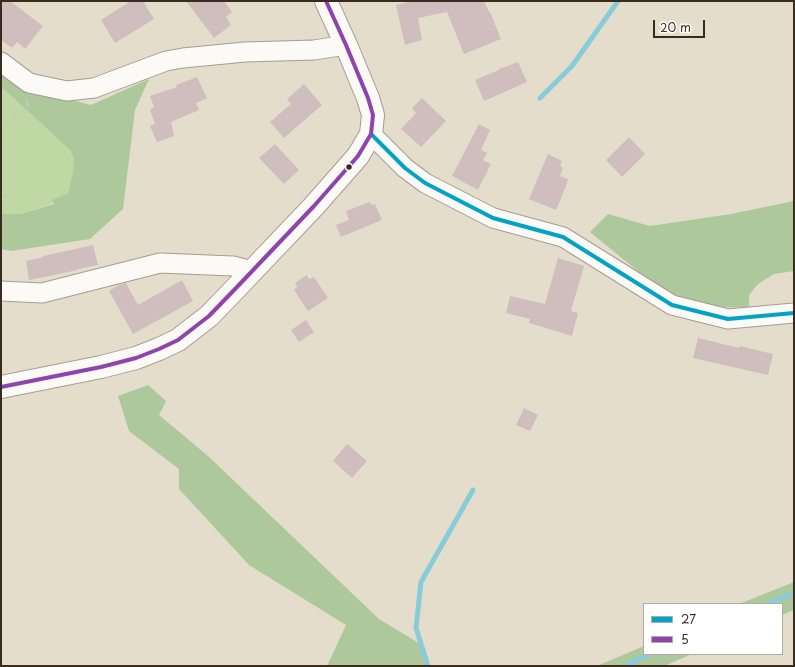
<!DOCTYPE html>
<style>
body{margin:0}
#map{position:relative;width:795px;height:667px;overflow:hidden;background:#e4ddcc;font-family:"Playpen Sans",sans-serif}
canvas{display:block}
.frame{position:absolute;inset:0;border:2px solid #3b2a1e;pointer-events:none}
.legend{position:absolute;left:643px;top:603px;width:140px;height:52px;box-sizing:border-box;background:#fff;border:1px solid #b1aaa5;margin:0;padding:5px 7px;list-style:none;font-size:12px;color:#3b2a1e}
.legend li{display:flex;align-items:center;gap:8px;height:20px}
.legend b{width:20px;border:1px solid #b1aaa5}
.scale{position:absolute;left:653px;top:20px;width:52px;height:18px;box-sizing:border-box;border:2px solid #3b2a1e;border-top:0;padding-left:5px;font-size:12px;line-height:14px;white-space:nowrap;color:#3b2a1e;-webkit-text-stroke:3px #fff;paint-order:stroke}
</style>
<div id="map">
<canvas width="795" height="667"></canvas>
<div class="frame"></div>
<ul class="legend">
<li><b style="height:5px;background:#03a3c5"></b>27</li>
<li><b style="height:5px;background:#8e44ad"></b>5</li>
</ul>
<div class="scale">20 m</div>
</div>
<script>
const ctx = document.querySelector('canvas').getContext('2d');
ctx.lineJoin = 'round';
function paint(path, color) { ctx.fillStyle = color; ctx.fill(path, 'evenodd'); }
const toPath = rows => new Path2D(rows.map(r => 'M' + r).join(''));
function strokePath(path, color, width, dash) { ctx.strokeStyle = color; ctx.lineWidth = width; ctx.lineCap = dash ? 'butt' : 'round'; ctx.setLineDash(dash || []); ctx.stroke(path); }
paint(toPath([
 [1,87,31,114,70,150,74,160,73,172,68,193,53,201,54,203,21,214,1,214]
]), '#bfd8a4');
paint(toPath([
 [1,72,24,88,91,105,149,79,135,110,123,209,90,239,11,251,1,249,1,214,21,214,54,204,52,200,68,193,73,172,74,160,70,150,31,114,1,87],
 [794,201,794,271,774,274,758,284,749,295,749,308,723,307,703,304,685,299,672,293,650,281,590,232,608,214,650,226,731,214],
 [148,385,166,401,159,415,208,456,379,619,422,645,428,666,327,666,346,625,249,565,179,489,179,469,129,431,118,396],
 [794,582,794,610,782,615,782,604,739,604],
 [644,646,644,654,692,654,664,666,597,666]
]), '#adc89a');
strokePath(toPath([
 [540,98,572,66,618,1],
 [767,604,794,593],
 [428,666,416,628,421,582,473,490],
 [625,666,649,654]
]), '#88ccd9', 5);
paint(toPath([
 [1,1,10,1,43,26,25,49,17,42,12,48,1,40],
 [131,1,143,1,154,19,115,43,101,20],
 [186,1,224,1,232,12,226,17,231,25,214,38],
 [412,1,484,1,489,12,490,12,501,39,464,54,447,12,418,18,422,40,405,45,396,5],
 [518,62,527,82,484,101,475,80,499,70,499,69],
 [197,77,207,98,196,103,199,110,171,122,174,136,157,142,150,126,155,124,150,110,154,107,150,96,177,87,176,85],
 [304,84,322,105,284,138,270,122,291,104,287,99],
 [422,98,446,121,421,147,401,129,416,113,412,108],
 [479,124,490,130,481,150,487,153,483,160,491,164,478,190,452,176],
 [629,137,645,154,622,177,606,160],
 [275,144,299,170,284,184,259,158],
 [548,154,562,161,560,166,563,168,560,176,568,179,566,186,556,210,529,199],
 [370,202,372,205,375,204,382,220,341,237,336,225,349,220,346,211],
 [93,245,98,265,78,269,78,270,29,280,26,261,43,257,43,256],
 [558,258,584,266,571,311,578,313,572,336,529,323,530,319,506,313,510,296,545,304],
 [307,275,309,279,314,277,328,298,308,311,294,290,297,287,295,283],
 [182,280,193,301,133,334,109,291,119,285,126,283,138,305],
 [306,320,314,332,299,342,291,330],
 [698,338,739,348,740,346,773,354,768,375,693,358],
 [524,408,538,415,530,431,516,425],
 [347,444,367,461,352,478,333,461]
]), '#cfbebd');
const minor = toPath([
 [1,62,29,83,67,91,94,88,166,61,183,58,245,52,314,50,346,45],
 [371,134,405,168,425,183,493,218,563,237,672,305,728,319,794,313],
 [1,291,42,293,160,263,233,266,252,271]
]);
const tertiary = toPath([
 [1,387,101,367,136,358,159,349,178,340,209,316,237,287,314,206,358,156,371,134,373,115,368,98,346,45,326,1]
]);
strokePath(minor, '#a49d92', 21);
strokePath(tertiary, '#a49d92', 24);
strokePath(toPath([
 [1,132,29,104,26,101],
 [1,190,13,204]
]), '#cac7c3', 2.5, [3, 3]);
strokePath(minor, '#fbfaf7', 19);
strokePath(tertiary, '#fbfaf7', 22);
strokePath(toPath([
 [371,134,405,168,425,183,493,218,563,237,672,305,728,319,794,313]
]), '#03a3c5', 4);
strokePath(toPath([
 [1,387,101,367,136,358,159,349,178,340,209,316,237,287,314,206,358,156,371,134,373,115,368,98,346,45,326,1]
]), '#8e44ad', 4);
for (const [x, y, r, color] of [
 [349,167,3.5,"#3b2a1e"]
]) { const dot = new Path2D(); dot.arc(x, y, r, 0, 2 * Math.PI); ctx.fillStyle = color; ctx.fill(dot); strokePath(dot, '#fff', 1.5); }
</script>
